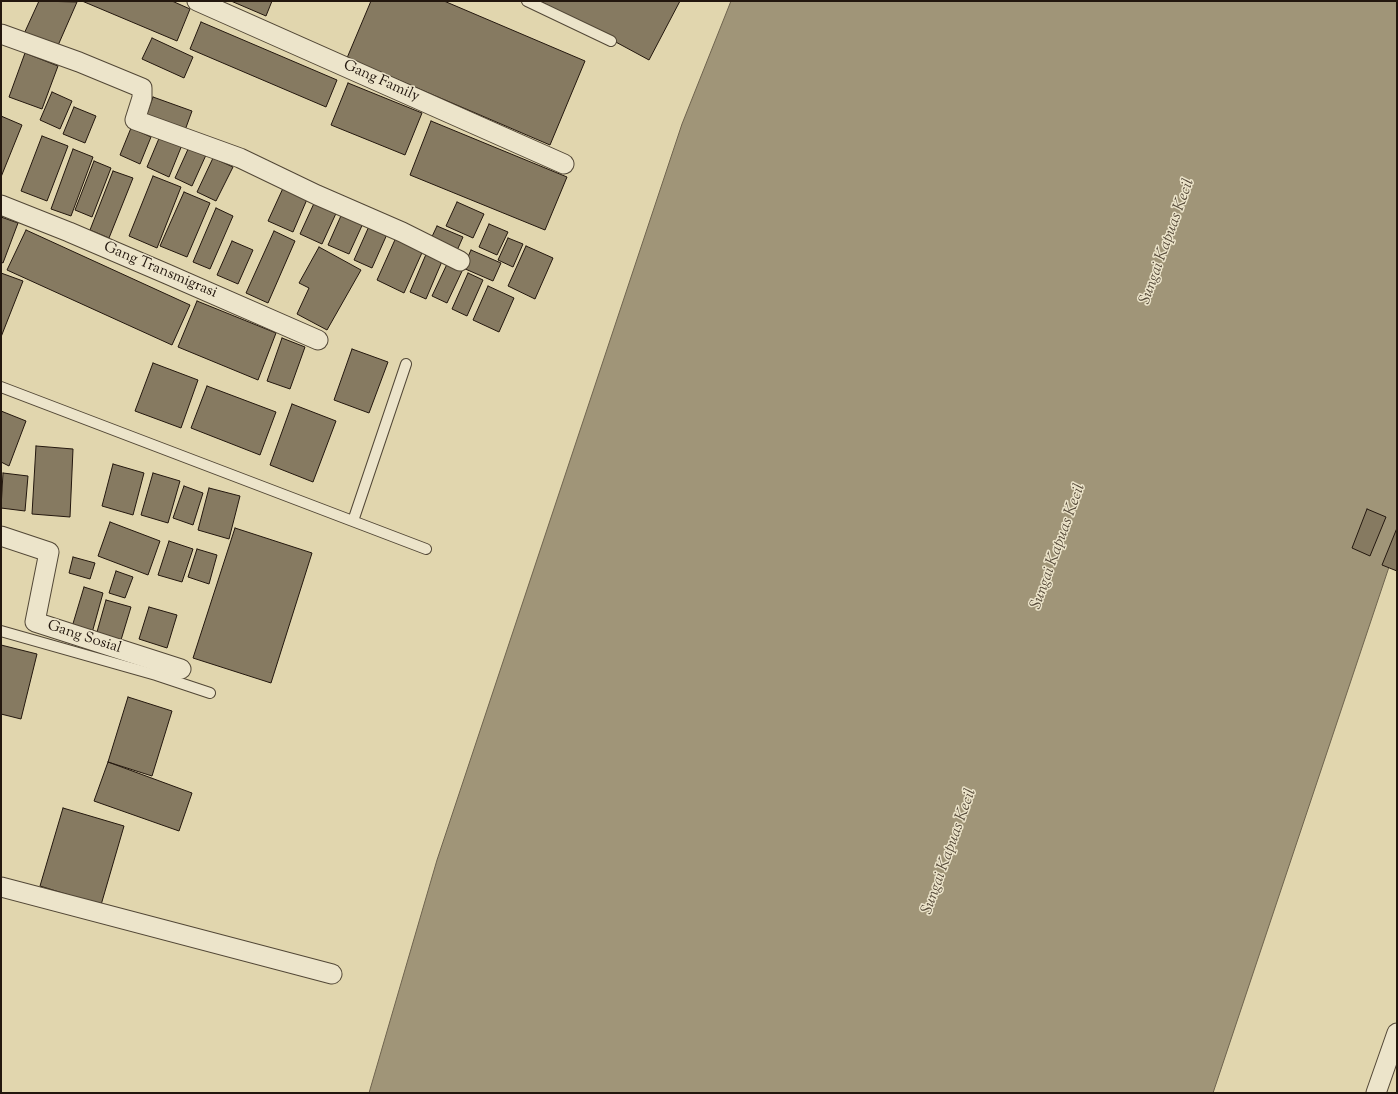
<!DOCTYPE html>
<style>
body{margin:0}
#map{position:relative;width:1398px;height:1094px;overflow:hidden;background:#e1d6ae;font-family:"Sorts Mill Goudy",serif}
canvas{display:block}
.frame{position:absolute;inset:0;border:2px solid #23170e;pointer-events:none}
</style>
<div id="map">
<canvas width="1398" height="1094"></canvas>
<div class="frame"></div>
</div>
<script>
const ctx = document.querySelector('canvas').getContext('2d');
ctx.lineJoin = 'round';
function paint(path, color) { ctx.fillStyle = color; ctx.fill(path, 'evenodd'); }
const toPath = rows => new Path2D(rows.map(r => 'M' + r).join(''));
function strokePath(path, color, width, dash) { ctx.strokeStyle = color; ctx.lineWidth = width; ctx.lineCap = dash ? 'butt' : 'round'; ctx.setLineDash(dash || []); ctx.stroke(path); }
function drawText(font, color, halo, rows, align = 'center') {
  ctx.font = font + ' "Sorts Mill Goudy",serif'; ctx.lineWidth = 3; ctx.setLineDash([]); ctx.textBaseline = 'middle'; ctx.strokeStyle = halo; ctx.fillStyle = color; for (const [text, x, y, turn = 0] of rows) {
    ctx.save(); ctx.translate(x, y); ctx.rotate((+turn || 0) * Math.PI / 180); ctx.textAlign = isNaN(turn) ? turn : align; if (halo) ctx.strokeText(text, 0, 0); ctx.fillText(text, 0, 0); ctx.restore();
  }
}
const water = toPath([
 [731,1,1397,1,1397,543,1213,1093,369,1093,437,860,682,124,731,1]
]);
paint(water, '#a09578');
strokePath(water, '#6e634e', 1);
const building = toPath([
 [39,1,77,2,56,50,23,36,39,1],
 [82,1,172,1,190,9,177,41,82,1],
 [231,1,272,1,266,16,231,1],
 [371,1,444,1,585,61,550,145,347,58,371,1],
 [540,1,680,1,649,60,540,1],
 [201,22,337,80,326,107,190,49,201,22],
 [152,38,193,57,184,78,142,59,152,38],
 [25,53,58,66,42,109,9,97,25,53],
 [348,83,422,113,405,155,331,125,348,83],
 [52,92,72,101,60,129,40,120,52,92],
 [153,97,192,111,184,133,145,119,153,97],
 [74,107,96,116,85,143,63,134,74,107],
 [1,116,22,125,1,177,1,116],
 [431,121,567,177,545,230,410,175,431,121],
 [131,128,151,137,140,164,120,155,131,128],
 [42,136,68,146,47,201,21,191,42,136],
 [160,136,182,145,169,177,147,167,160,136],
 [189,147,206,155,192,186,175,178,189,147],
 [73,149,93,157,71,216,51,209,73,149],
 [213,158,233,167,216,201,197,192,213,158],
 [94,161,111,168,92,217,75,210,94,161],
 [113,171,133,178,109,238,90,230,113,171],
 [153,176,181,187,157,248,129,236,153,176],
 [284,186,308,197,293,232,268,221,284,186],
 [184,192,210,203,187,257,160,246,184,192],
 [316,199,338,209,322,244,300,234,316,199],
 [457,202,484,214,473,238,446,226,457,202],
 [216,208,233,216,210,269,193,262,216,208],
 [344,209,365,219,349,254,328,245,344,209],
 [1,217,18,223,3,263,1,262,1,217],
 [370,224,388,232,372,268,354,260,370,224],
 [489,224,508,232,497,255,479,247,489,224],
 [437,226,463,237,455,255,429,243,437,226],
 [26,230,190,305,172,345,7,270,26,230],
 [274,231,295,241,268,303,246,293,274,231],
 [398,233,425,246,404,293,377,280,398,233],
 [508,238,523,244,513,267,498,260,508,238],
 [232,241,253,250,238,284,217,275,232,241],
 [526,246,553,258,535,299,508,286,526,246],
 [319,247,361,270,327,330,297,314,309,288,299,283,319,247],
 [471,250,501,263,493,281,463,268,471,250],
 [427,252,443,259,426,299,410,292,427,252],
 [448,262,463,269,447,303,432,296,448,262],
 [1,273,23,281,1,337,1,273],
 [468,273,483,280,467,316,452,309,468,273],
 [488,286,514,298,499,332,473,320,488,286],
 [197,301,276,333,258,380,178,347,197,301],
 [282,338,305,347,290,389,267,381,282,338],
 [352,349,388,362,369,413,334,400,352,349],
 [153,363,198,380,181,428,135,411,153,363],
 [207,386,276,412,260,455,191,428,207,386],
 [292,404,336,421,313,482,270,465,292,404],
 [1,411,26,421,9,466,1,462,1,411],
 [36,446,73,449,70,517,32,514,36,446],
 [113,464,144,473,133,515,102,506,113,464],
 [3,473,28,476,25,511,1,508,3,473],
 [153,473,180,481,168,523,141,515,153,473],
 [184,486,203,493,193,525,173,518,184,486],
 [209,488,240,496,229,539,198,530,209,488],
 [1367,509,1386,517,1370,556,1352,548,1367,509],
 [110,522,160,541,148,575,98,556,110,522],
 [235,528,312,553,271,683,193,658,235,528],
 [1397,528,1397,571,1382,565,1397,528],
 [169,541,193,549,182,582,158,575,169,541],
 [197,549,217,555,209,584,188,577,197,549],
 [73,557,95,563,90,579,69,573,73,557],
 [116,571,133,577,125,598,109,593,116,571],
 [84,587,103,593,92,633,72,627,84,587],
 [106,600,131,607,121,640,97,632,106,600],
 [149,607,177,615,167,648,139,639,149,607],
 [1,645,37,654,21,719,1,714,1,645],
 [128,697,172,711,152,776,108,762,128,697],
 [108,762,192,793,179,831,94,801,108,762],
 [63,808,124,826,101,905,40,886,63,808]
]);
paint(building, '#867a61');
strokePath(building, '#23170e', 1);
const service = toPath([
 [527,1,611,41],
 [1,387,426,549],
 [353,521,406,364],
 [1,631,156,675,210,693]
]);
const minor = toPath([
 [197,1,564,164],
 [1,34,79,62,142,88,142,98,135,120,240,158,317,195,402,232,460,261],
 [1,205,69,232,167,274,318,340],
 [1,536,49,552,35,622,181,669],
 [1,887,332,974],
 [1376,1093,1397,1033]
]);
strokePath(service, '#524736', 12);
strokePath(minor, '#524736', 21);
strokePath(service, '#ece4ca', 10);
strokePath(minor, '#ece4ca', 19);
drawText('15px', '#23170e', '#ece4ca', [
 ["Gang Family",381,82,24],
 ["Gang Transmigrasi",160,271,23],
 ["Gang Sosial",84,638,18]
]);
drawText('italic 16px', '#554938', '#ece4ca', [
 ["Sungai Kapuas Kecil",1168,242,-70],
 ["Sungai Kapuas Kecil",1059,547,-70],
 ["Sungai Kapuas Kecil",950,852,-70]
]);
</script>
